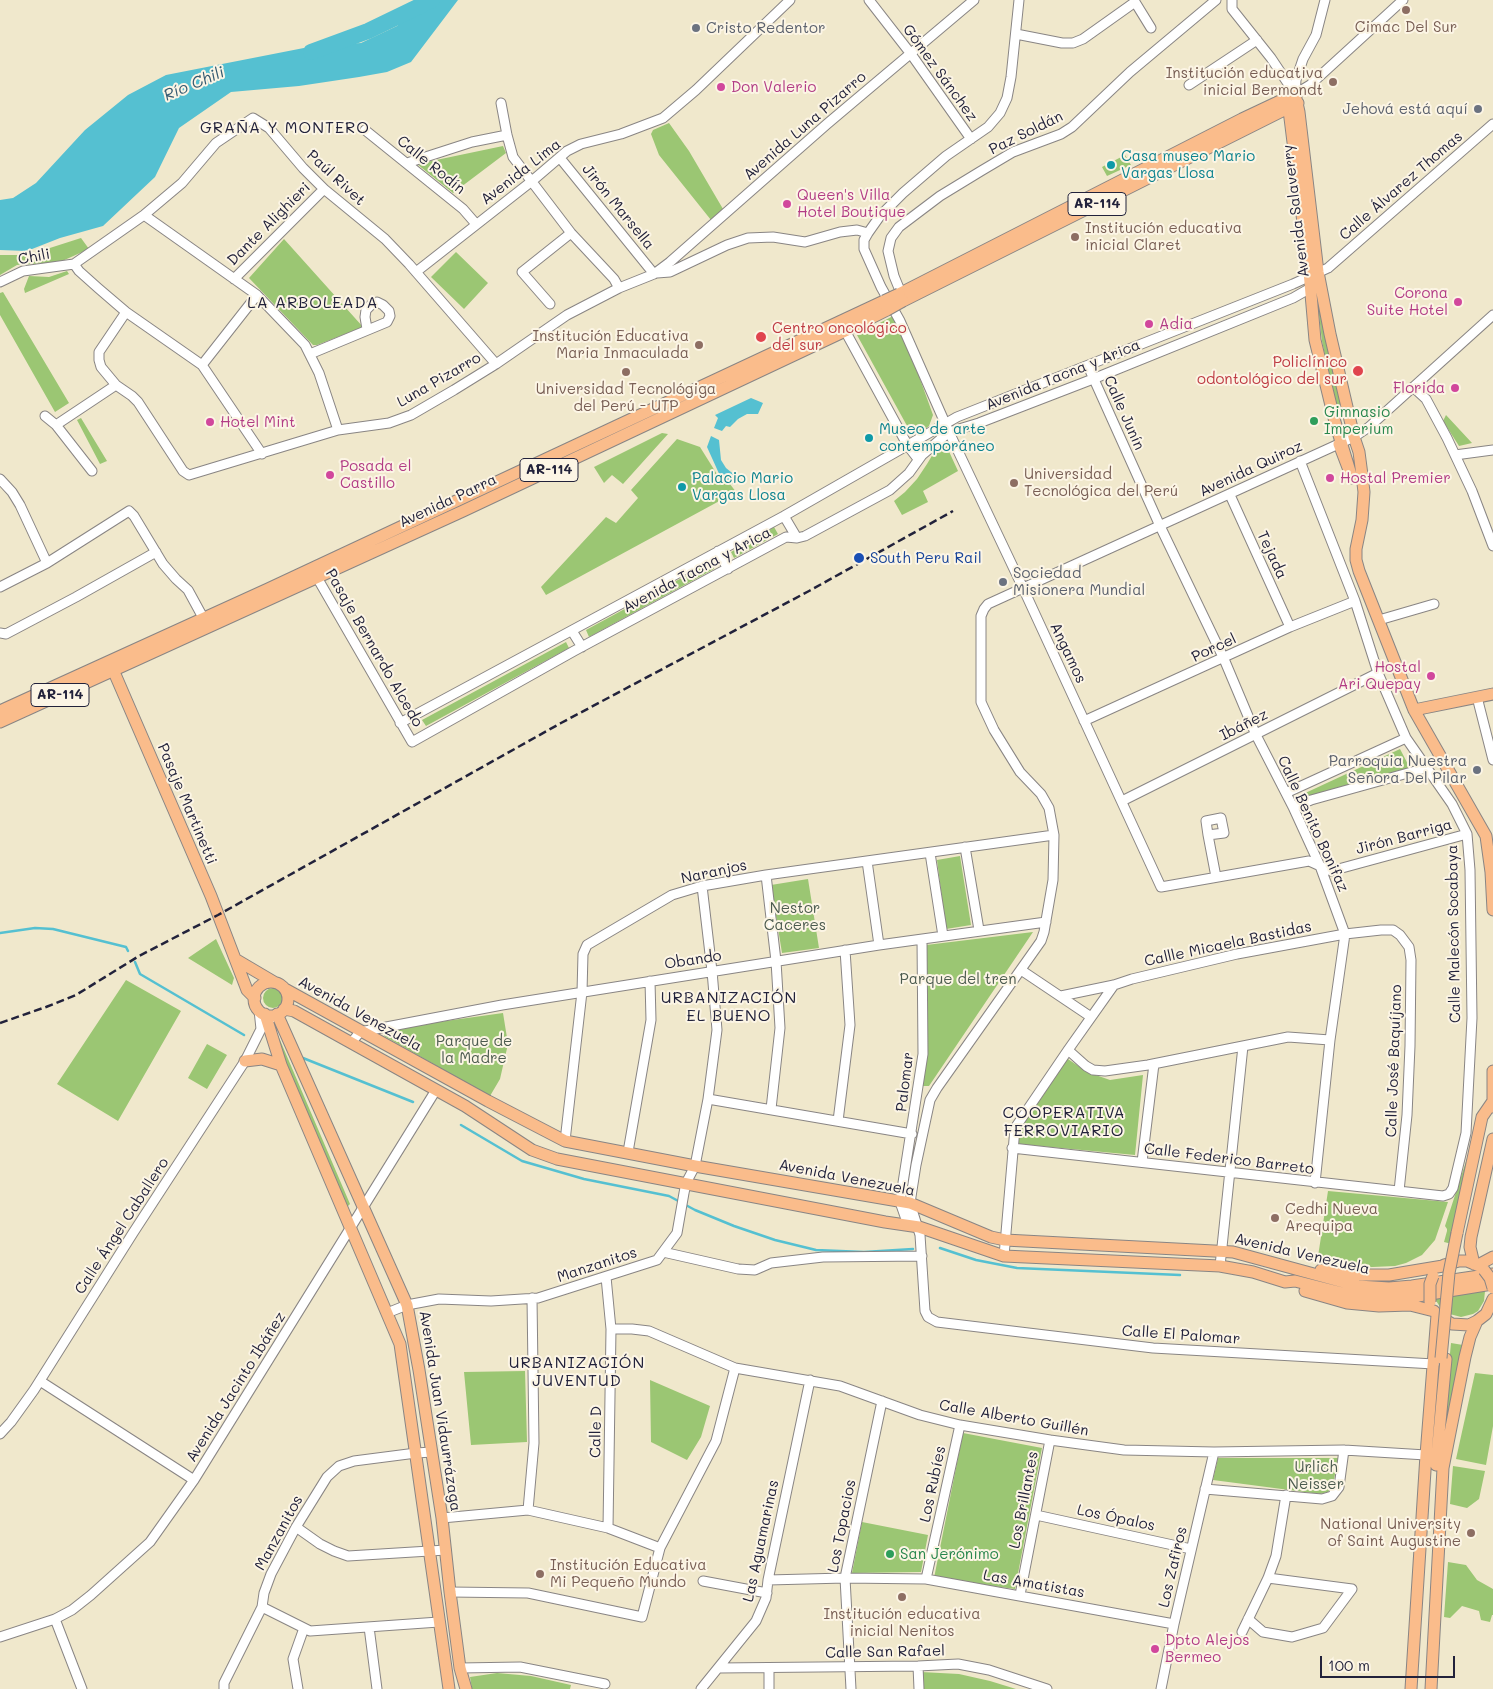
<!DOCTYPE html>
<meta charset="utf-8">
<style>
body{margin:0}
#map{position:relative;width:1493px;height:1689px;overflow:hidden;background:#f0e8cc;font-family:Mali,sans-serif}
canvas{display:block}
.scale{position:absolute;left:1320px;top:1656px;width:135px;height:22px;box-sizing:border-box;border:2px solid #22223b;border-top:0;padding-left:6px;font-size:15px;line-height:18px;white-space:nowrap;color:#22223b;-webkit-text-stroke:4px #fcf5e5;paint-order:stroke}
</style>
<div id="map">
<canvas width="1493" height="1689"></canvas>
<div class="scale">100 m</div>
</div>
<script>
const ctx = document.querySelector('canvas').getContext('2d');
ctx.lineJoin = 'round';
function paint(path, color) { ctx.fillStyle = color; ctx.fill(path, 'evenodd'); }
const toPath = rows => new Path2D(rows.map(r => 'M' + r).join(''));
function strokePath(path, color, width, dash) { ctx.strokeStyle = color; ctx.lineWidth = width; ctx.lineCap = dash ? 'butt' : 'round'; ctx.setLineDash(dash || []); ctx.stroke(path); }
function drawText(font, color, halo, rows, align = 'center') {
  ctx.font = font + ' Mali,sans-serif'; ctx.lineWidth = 4; ctx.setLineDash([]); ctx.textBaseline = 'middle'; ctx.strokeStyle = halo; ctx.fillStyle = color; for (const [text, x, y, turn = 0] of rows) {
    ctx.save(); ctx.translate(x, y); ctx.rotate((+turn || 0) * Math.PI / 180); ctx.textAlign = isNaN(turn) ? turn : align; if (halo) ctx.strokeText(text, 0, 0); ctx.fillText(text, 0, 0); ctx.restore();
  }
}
paint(toPath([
 [669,123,689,151,723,209,711,220,659,155,651,134,653,130],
 [503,146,506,153,453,193,417,164],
 [1125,155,1131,165,1107,176,1102,167],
 [81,238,89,249,60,262,17,265,0,275,0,255,28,255],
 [284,239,363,327,317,345,313,345,249,278],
 [456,252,488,283,464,309,431,277],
 [67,271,69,274,25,293,24,289,29,276,49,277],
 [3,292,69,403,55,412,0,315,0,293],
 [1317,298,1344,417,1338,419,1322,341],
 [893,316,902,329,933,415,929,426,921,432,913,433,906,424,857,335],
 [1446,415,1472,443,1459,446,1443,421],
 [81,418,107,461,100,464,77,420],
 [662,433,668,434,623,484,612,475,604,483,594,467],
 [677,439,700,447,720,479,730,484,736,492,546,595,541,587,606,517,616,523,638,498,631,490],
 [946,445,958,471,923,491,928,502,902,515,894,501,905,492,917,479,927,464,936,449],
 [774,527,778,534,734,558,731,552],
 [711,562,714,569,589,637,586,630],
 [566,642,569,648,426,726,422,720],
 [1400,749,1411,770,1304,800,1301,795],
 [960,856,971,925,946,929,937,860],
 [808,879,819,948,782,953,771,885],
 [1033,932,929,1086,921,1086,928,1049,918,946],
 [216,939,234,978,232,985,188,958],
 [126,980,181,1011,118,1121,57,1084],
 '263 998a10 10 0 1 1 20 0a10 10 0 1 1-20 0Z',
 [503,1013,508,1044,500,1079,490,1096,384,1036,388,1029],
 [277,1033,350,1204,346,1208,287,1069],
 [207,1044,227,1055,207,1089,188,1078],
 [1065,1057,1087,1072,1110,1080,1143,1075,1135,1155,1018,1144,1021,1126],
 [1471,1146,1452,1244,1444,1242,1447,1231,1447,1229,1445,1226],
 [1328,1191,1448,1202,1435,1240,1422,1255,1406,1263,1395,1266,1350,1268,1317,1263],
 [1485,1291,1484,1301,1478,1311,1473,1314,1461,1317,1446,1313,1440,1307,1435,1299],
 [1451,1343,1463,1345,1440,1455,1444,1414],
 [525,1371,527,1442,471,1445,464,1372],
 [1475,1373,1493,1375,1493,1426,1486,1465,1456,1459],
 [650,1380,710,1406,701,1437,687,1460,651,1442],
 [963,1433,1042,1448,1015,1589,934,1578],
 [1218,1458,1338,1458,1333,1485,1328,1492,1320,1494,1213,1480],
 [1453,1466,1485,1471,1479,1499,1467,1508,1450,1504],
 [862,1522,928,1535,921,1572,852,1573],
 [1448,1562,1466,1565,1477,1580,1493,1589,1493,1615,1492,1615,1490,1622,1481,1620,1479,1611,1462,1606,1450,1618,1444,1617],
 [921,1672,959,1674,990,1681,1016,1689,922,1689],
 [497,1673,531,1676,571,1685,570,1689,472,1689,470,1677]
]), '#9bc673');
paint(toPath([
 [425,0,458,0,411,62,387,72,359,77,299,86,231,92,179,128,155,177,103,226,60,238,27,251,0,250,0,200,13,198,36,183,85,130,128,95,166,75,314,46,361,43,397,26],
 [751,398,763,403,758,414,747,414,738,419,730,427,726,426,722,431,714,428,718,418,715,415],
 [711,436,719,440,721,460,726,468,736,476,733,484,721,478,707,447]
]), '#55c0d1');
strokePath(toPath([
 [0,933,35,928,53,929,126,947,128,951],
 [135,962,140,974,244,1035],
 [303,1058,413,1102],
 [461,1125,522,1161,584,1179,669,1196,695,1210,734,1226,775,1240,816,1250,864,1252,913,1249],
 [940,1248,976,1260,1017,1268,1180,1275]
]), '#55c0d1', 2.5);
strokePath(toPath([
 [311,52,368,31,432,0]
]), '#55c0d1', 16);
const minor = toPath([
 [869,0,911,54,971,139],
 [1019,0,1011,77,1007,98,1000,113,988,127,946,156,903,193,880,216,868,233,864,240,864,249,881,287,900,321,949,432,1023,588,1161,887,1309,861,1331,871,1467,834],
 [1232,0,1232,9,1271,58,1295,94],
 [1016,34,1062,43,1073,43,1083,39,1135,2,1151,28],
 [1189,85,1257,40],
 [1295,94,1310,85,1403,0],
 [1295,94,1296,80,1303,59,1316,35,1325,0],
 [501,103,507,135,513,157,571,233,614,279,619,288],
 [365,130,463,209,476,224],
 [560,158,654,274],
 [407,163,472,142,507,135],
 [144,215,257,295,305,345,319,373,338,430],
 [74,264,79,271,98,288,126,312,202,365],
 [416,272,532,181,567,151,581,144,621,134,663,118,696,90,790,0],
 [657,273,670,272,727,245,748,238,773,237,805,242,840,232,857,230,868,233],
 [234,279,324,189],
 [0,282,23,271,74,264,144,215,182,183,216,143,253,118,269,128,303,168,324,189,385,239,409,264,496,364],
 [257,295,202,365,262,454],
 [903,298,894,276,888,251,891,238,899,227,940,196,981,171,1013,152,1061,134,1072,127,1130,72,1216,0],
 [550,304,522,272,571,233],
 [126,312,99,352,99,360,101,367,116,385,132,396,138,402,183,471,189,475,338,430,389,423,411,415,454,390,496,364,567,315,619,288,654,274,670,262,827,124,974,0],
 [843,327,908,446,918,459],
 [310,354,387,322,390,316,389,311,383,305,377,302,373,303,366,310,365,317,367,329],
 [1088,366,1160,526,1224,659,1256,735,1293,807,1320,866,1345,934,1330,1040,1315,1183],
 [1413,387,1426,399,1447,438,1472,491,1493,546],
 [45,416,56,425,92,471],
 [56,425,116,385],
 [1455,455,1493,450],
 [0,479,12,492,20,505,47,563],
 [1230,495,1290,627],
 [784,516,797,538],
 [718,551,728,569],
 [315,574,412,742,574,651,786,537,797,538,805,536,890,490,909,473,922,455,949,432,979,423,1093,379,1293,298,1314,286],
 [0,587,47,563,129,511,134,516,163,564,176,579,188,590,206,623],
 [1379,620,1434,604],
 [572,631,582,647],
 [0,633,6,634,76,597,156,552],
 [1477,697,1493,760],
 [1084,721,1290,627,1355,601],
 [400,723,784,516,957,417,1293,284,1328,268,1493,124],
 [1286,793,1406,738],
 [1122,801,1378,673],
 [1293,807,1311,800,1426,768],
 [1208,835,1224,833,1221,818,1206,821,1208,835,1216,877],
 [965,847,979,930],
 [930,853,943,936],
 [867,861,879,945],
 [766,875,776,961,780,1028,771,1109],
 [1021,970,1091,1017],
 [1061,996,1114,985,1132,979,1237,954,1345,934,1381,930,1393,930,1400,935,1409,947,1411,960,1410,1046,1407,1115,1399,1191],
 [259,1010,261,1029],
 [351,1043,360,1032,502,1005,879,945,1046,922],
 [1068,1050,1086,1066,1093,1070,1105,1071,1148,1065,1288,1037,1330,1040],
 [708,1099,912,1134],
 [838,1121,850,1025,845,950],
 [565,1141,582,992,583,954,587,945,672,895,702,886,766,875,1054,835],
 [1012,1148,1443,1196,1449,1194,1453,1188,1466,1133,1472,1018,1470,870,1467,834,1452,804,1406,738,1378,673,1355,601,1300,461],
 [628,1152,651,1020,650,981],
 [1142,1162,1154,1064],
 [908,1225,900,1202,923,1054,922,939],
 [663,1252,738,1269,755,1270,771,1263,823,1257,922,1256],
 [1004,1256,1015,1128,1068,1050,1114,985],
 [1220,1266,1243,1046],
 [606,1277,611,1329,608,1528],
 [387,1313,407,1305,439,1299,491,1301,538,1298,657,1260,677,1233,684,1193,686,1183,695,1166,708,1099,717,1030,712,971,702,886],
 [611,1329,632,1329,649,1331,735,1368,840,1386,920,1415,960,1425,1050,1440,1124,1450,1214,1452,1344,1450,1426,1455],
 [1434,1364,1153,1348,937,1322,928,1317,925,1311,920,1235,910,1203,916,1165,930,1100,937,1088,1041,941,1044,932,1053,880,1054,835,1049,808,1041,794,1020,772,994,730,981,702,981,616,984,609,988,604,1354,437,1369,427,1493,315],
 [40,1381,194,1480],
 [0,1434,11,1422,34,1390,133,1233,245,1061,261,1029,271,1018],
 [1205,1489,1322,1499,1332,1496,1339,1487,1344,1450],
 [528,1510,534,1443,532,1298],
 [1036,1515,1191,1549],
 [442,1518,528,1510,608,1528,660,1548],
 [296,1527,320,1544,334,1551,348,1556,446,1550],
 [926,1579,960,1425],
 [768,1580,845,1578,926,1579,1174,1624],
 [703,1581,767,1593],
 [450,1592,528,1593,642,1617,660,1548,716,1441,735,1368],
 [1020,1595,1050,1440],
 [262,1607,310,1631,439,1622],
 [55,1619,82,1689],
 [1248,1619,1263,1632,1292,1637,1323,1628,1352,1589,1268,1578],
 [369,1627,377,1689],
 [1242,1632,1268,1578,1276,1556,1286,1495],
 [0,1637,55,1619,72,1610,91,1595,150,1542,194,1480,436,1090],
 [918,1666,919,1689],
 [460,1668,520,1667,605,1684],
 [719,1668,918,1666,958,1664,989,1670,1047,1689],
 [769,1668,769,1689],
 [224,1689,224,1683,262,1607,264,1593,271,1574,296,1527,327,1477,339,1466,354,1461,416,1453,432,1452],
 [298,1689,293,1659,304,1628],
 [701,1689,756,1621,766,1598,768,1580,810,1380],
 [851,1689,845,1578,882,1401],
 [1161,1689,1174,1624,1214,1452]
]);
const major = toPath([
 [1288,102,1309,271,1315,340,1335,422,1352,478,1339,444],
 [899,294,1242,119,1295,94,1299,112,1318,272,1330,334,1354,437,1359,452,1362,475,1364,492,1362,520,1356,549,1356,560,1359,571,1414,710,1486,836,1491,872,1493,910],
 [903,301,1298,103],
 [111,665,211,896,247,990,255,998],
 [1414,710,1493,694],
 [0,711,268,589,884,301],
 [0,722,463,511,845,331,887,310],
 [235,959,274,982],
 '254 999a17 17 0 1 1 34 0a17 17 0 1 1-34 0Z',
 [285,989,488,1101,565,1141,695,1166,910,1203,991,1237,1005,1240,1233,1252,1358,1286,1389,1288,1412,1286,1493,1274],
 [284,1009,294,1011,465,1106,532,1150,557,1159,885,1222,919,1227,1004,1256,1220,1266,1253,1272,1285,1282,1295,1281,1358,1297,1374,1298,1418,1296,1493,1284],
 [265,1014,281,1065,400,1344,449,1689],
 [277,1014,407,1305,419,1370,442,1518,450,1592,460,1668,466,1689],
 [245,1061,262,1059,281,1065],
 [1493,1107,1493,1071],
 [1457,1233,1482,1117,1493,1101],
 [1474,1264,1470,1247,1471,1237,1493,1139],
 [1444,1265,1459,1261,1467,1261,1479,1266],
 [1478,1265,1493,1257],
 [1321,1270,1353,1275,1389,1275,1443,1266],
 [1305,1291,1347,1303,1379,1306,1410,1305,1434,1311],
 [1438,1316,1452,1324,1469,1325,1477,1321,1486,1314,1493,1299],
 [1436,1465,1446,1359],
 [1411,1689,1426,1455,1437,1315],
 [1431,1689,1443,1468,1465,1357,1470,1337,1477,1321]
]);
strokePath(minor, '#898584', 11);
strokePath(major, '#898584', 13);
strokePath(minor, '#fff', 9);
strokePath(major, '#fabc8b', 11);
strokePath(toPath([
 [0,1023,46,1007,76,995,139,956,218,915,561,723,809,591,953,511]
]), '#22223b', 2.5, [8, 4]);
const majorBridge = toPath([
 [884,301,899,294],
 [887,310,903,301],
 [1484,1270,1490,1278,1493,1288],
 [1430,1302,1430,1284,1433,1276],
 [1441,1358,1449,1273,1457,1233]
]);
strokePath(majorBridge, '#898584', 13, []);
strokePath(majorBridge, '#fabc8b', 11);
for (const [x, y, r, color] of [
 [1406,10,5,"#8d6e63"],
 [696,28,5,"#6b7280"],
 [1333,82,5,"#8d6e63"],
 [721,87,5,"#d1479c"],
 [1478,109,5,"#6b7280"],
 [1111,165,5,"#0f9aa8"],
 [787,204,5,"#d1479c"],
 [1075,237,5,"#8d6e63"],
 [1458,302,5,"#d1479c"],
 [1149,324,5,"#d1479c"],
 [761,337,6,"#e0444e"],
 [699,345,5,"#8d6e63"],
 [1358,371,6,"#e0444e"],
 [626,372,5,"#8d6e63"],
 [1455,388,5,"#d1479c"],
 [1314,421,5,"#2e9e5b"],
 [210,422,5,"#d1479c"],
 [869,438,5,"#0f9aa8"],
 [330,475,5,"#d1479c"],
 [1330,478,5,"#d1479c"],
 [1014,483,5,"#8d6e63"],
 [682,487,5,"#0f9aa8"],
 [859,558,6,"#1a4fb4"],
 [1003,582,5,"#6b7280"],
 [1431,676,5,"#d1479c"],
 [1477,770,5,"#6b7280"],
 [1275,1218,5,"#8d6e63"],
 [1471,1533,5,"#8d6e63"],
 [890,1554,5,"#2e9e5b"],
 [540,1574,5,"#8d6e63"],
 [902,1597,5,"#8d6e63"],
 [1155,1649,5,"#d1479c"]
]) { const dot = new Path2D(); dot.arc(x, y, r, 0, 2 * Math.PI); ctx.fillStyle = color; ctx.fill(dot); strokePath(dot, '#fcf5e5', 2); }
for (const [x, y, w] of [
 [1097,204,58],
 [549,470,58],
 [60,695,58]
]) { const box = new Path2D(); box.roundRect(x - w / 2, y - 11.5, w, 23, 4); ctx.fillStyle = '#fcf5e5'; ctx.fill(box); strokePath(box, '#22223b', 1); }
drawText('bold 14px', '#22223b', null, [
 ["AR-114",1097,204],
 ["AR-114",549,470],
 ["AR-114",60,695]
]);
drawText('15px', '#785e54', '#fcf5e5', [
 ["Cimac Del Sur",1406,27,"center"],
 ["Institución educativa",1323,73,"right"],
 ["inicial Bermondt",1323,90,"right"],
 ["Institución educativa",1085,228],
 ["inicial Claret",1085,245],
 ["Institución Educativa",689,336,"right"],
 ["Maria Inmaculada",689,353,"right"],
 ["Universidad Tecnológiga",626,389,"center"],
 ["del Perú - UTP",626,406,"center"],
 ["Universidad",1024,474],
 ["Tecnológica del Perú",1024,491],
 ["Cedhi Nueva",1285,1209],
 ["Arequipa",1285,1226],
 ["National University",1461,1524,"right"],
 ["of Saint Augustine",1461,1541,"right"],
 ["Institución Educativa",550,1565],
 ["Mi Pequeño Mundo",550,1582],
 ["Institución educativa",902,1614,"center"],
 ["inicial Nenitos",902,1631,"center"]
], 'left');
drawText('15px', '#5b616d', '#fcf5e5', [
 ["Cristo Redentor",706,28],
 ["Jehová está aquí",1468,109,"right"],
 ["Sociedad",1013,573],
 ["Misionera Mundial",1013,590],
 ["Parroquia Nuestra",1467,761,"right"],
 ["Señora Del Pilar",1467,778,"right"]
], 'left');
drawText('15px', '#22223b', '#fcf5e5', [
 ["Gómez Sánchez",940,73,54],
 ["Avenida Luna Pizarro",805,126,-41],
 ["Paz Soldán",1026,133,-26],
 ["Calle Rodín",431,165,39],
 ["Avenida Lima",521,172,-38],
 ["Paúl Rivet",336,178,43],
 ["Calle Álvarez Thomas",1401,186,-41],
 ["Jirón Marsella",618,207,51],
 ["Avenida Salaverry",1296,211,-97],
 ["Dante Alighieri",269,224,-45],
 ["Chili",34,257,-11],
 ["Avenida Tacna y Arica",1063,375,-22],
 ["Luna Pizarro",439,380,-30],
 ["Calle Junín",1124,413,66],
 ["Avenida Quiroz",1251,469,-25],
 ["Avenida Parra",448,501,-25],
 ["Tejada",1272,555,65],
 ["Avenida Tacna y Arica",697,570,-28],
 ["Pasaje Bernardo Alcedo",374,648,60],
 ["Porcel",1214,648,-25],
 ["Angamos",1068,653,65],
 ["Ibáñez",1244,725,-27],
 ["Pasaje Martinetti",187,804,67],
 ["Calle Benito Bonifaz",1313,824,65],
 ["Jirón Barriga",1404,837,-15],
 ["Naranjos",714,872,-12],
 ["Calle Malecón Socabaya",1454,934,-91],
 ["Callle Micaela Bastidas",1228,944,-12],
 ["Obando",693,960,-9],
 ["Avenida Venezuela",360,1014,29],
 ["Calle José Baquíjano",1394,1061,-88],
 ["Palomar",905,1082,-83],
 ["Calle Federico Barreto",1229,1159,7],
 ["Avenida Venezuela",847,1178,11],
 ["Calle Ángel Caballero",122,1226,-57],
 ["Avenida Venezuela",1302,1254,13],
 ["Manzanitos",597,1265,-18],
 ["Calle El Palomar",1181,1335,4],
 ["Avenida Jacinto Ibáñez",236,1387,-58],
 ["Avenida Juan Vidaurrázaga",440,1411,81],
 ["Calle Alberto Guillén",1014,1418,10],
 ["Calle D",596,1432,-89],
 ["Los Rubíes",933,1484,-78],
 ["Los Brillantes",1024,1500,-79],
 ["Los Ópalos",1116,1518,12],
 ["Los Topacios",842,1526,-79],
 ["Manzanitos",279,1533,-61],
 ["Las Aguamarinas",761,1541,-78],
 ["Los Zafiros",1173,1567,-77],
 ["Las Amatistas",1034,1584,10],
 ["Calle San Rafael",885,1652,-1]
]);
drawText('15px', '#b23c85', '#fcf5e5', [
 ["Don Valerio",731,87],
 ["Queen's Villa",797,195],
 ["Hotel Boutique",797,212],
 ["Corona",1448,293,"right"],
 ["Suite Hotel",1448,310,"right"],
 ["Adia",1159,324],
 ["Florida",1445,388,"right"],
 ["Hotel Mint",220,422],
 ["Posada el",340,466],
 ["Castillo",340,483],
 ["Hostal Premier",1340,478],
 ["Hostal",1421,667,"right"],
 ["Ari Quepay",1421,684,"right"],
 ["Dpto Alejos",1165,1640],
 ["Bermeo",1165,1657]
], 'left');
drawText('15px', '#0d838f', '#fcf5e5', [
 ["Casa museo Mario",1121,156],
 ["Vargas Llosa",1121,173],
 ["Museo de arte",879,429],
 ["contemporáneo",879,446],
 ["Palacio Mario",692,478],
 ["Vargas Llosa",692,495]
], 'left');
drawText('15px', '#be3a42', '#fcf5e5', [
 ["Centro oncológico",772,328],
 ["del sur",772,345],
 ["Policlínico",1347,362,"right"],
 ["odontológico del sur",1347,379,"right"]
], 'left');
drawText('15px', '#27864d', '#fcf5e5', [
 ["Gimnasio",1324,412],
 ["Imperium",1324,429],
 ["San Jerónimo",900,1554]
], 'left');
drawText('15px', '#164399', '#fcf5e5', [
 ["South Peru Rail",870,558]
], 'left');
drawText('15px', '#4c5b4f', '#fcf5e5', [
 ["Nestor",795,908],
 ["Caceres",795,925],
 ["Parque del tren",958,979],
 ["Parque de",474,1041],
 ["la Madre",474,1058],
 ["Urlich",1316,1467],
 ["Neisser",1316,1484]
]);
drawText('italic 16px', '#345970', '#fcf5e5', [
 ["Río Chili",194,84,-23]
]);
ctx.letterSpacing = '1px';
drawText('16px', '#22223b', '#fcf5e5', [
 ["GRAÑA Y MONTERO",285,128],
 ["LA ARBOLEADA",313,303],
 ["URBANIZACIÓN",729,998],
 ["EL BUENO",729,1016],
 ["COOPERATIVA",1064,1113],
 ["FERROVIARIO",1064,1131],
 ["URBANIZACIÓN",577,1363],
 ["JUVENTUD",577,1381]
]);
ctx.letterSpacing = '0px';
</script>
